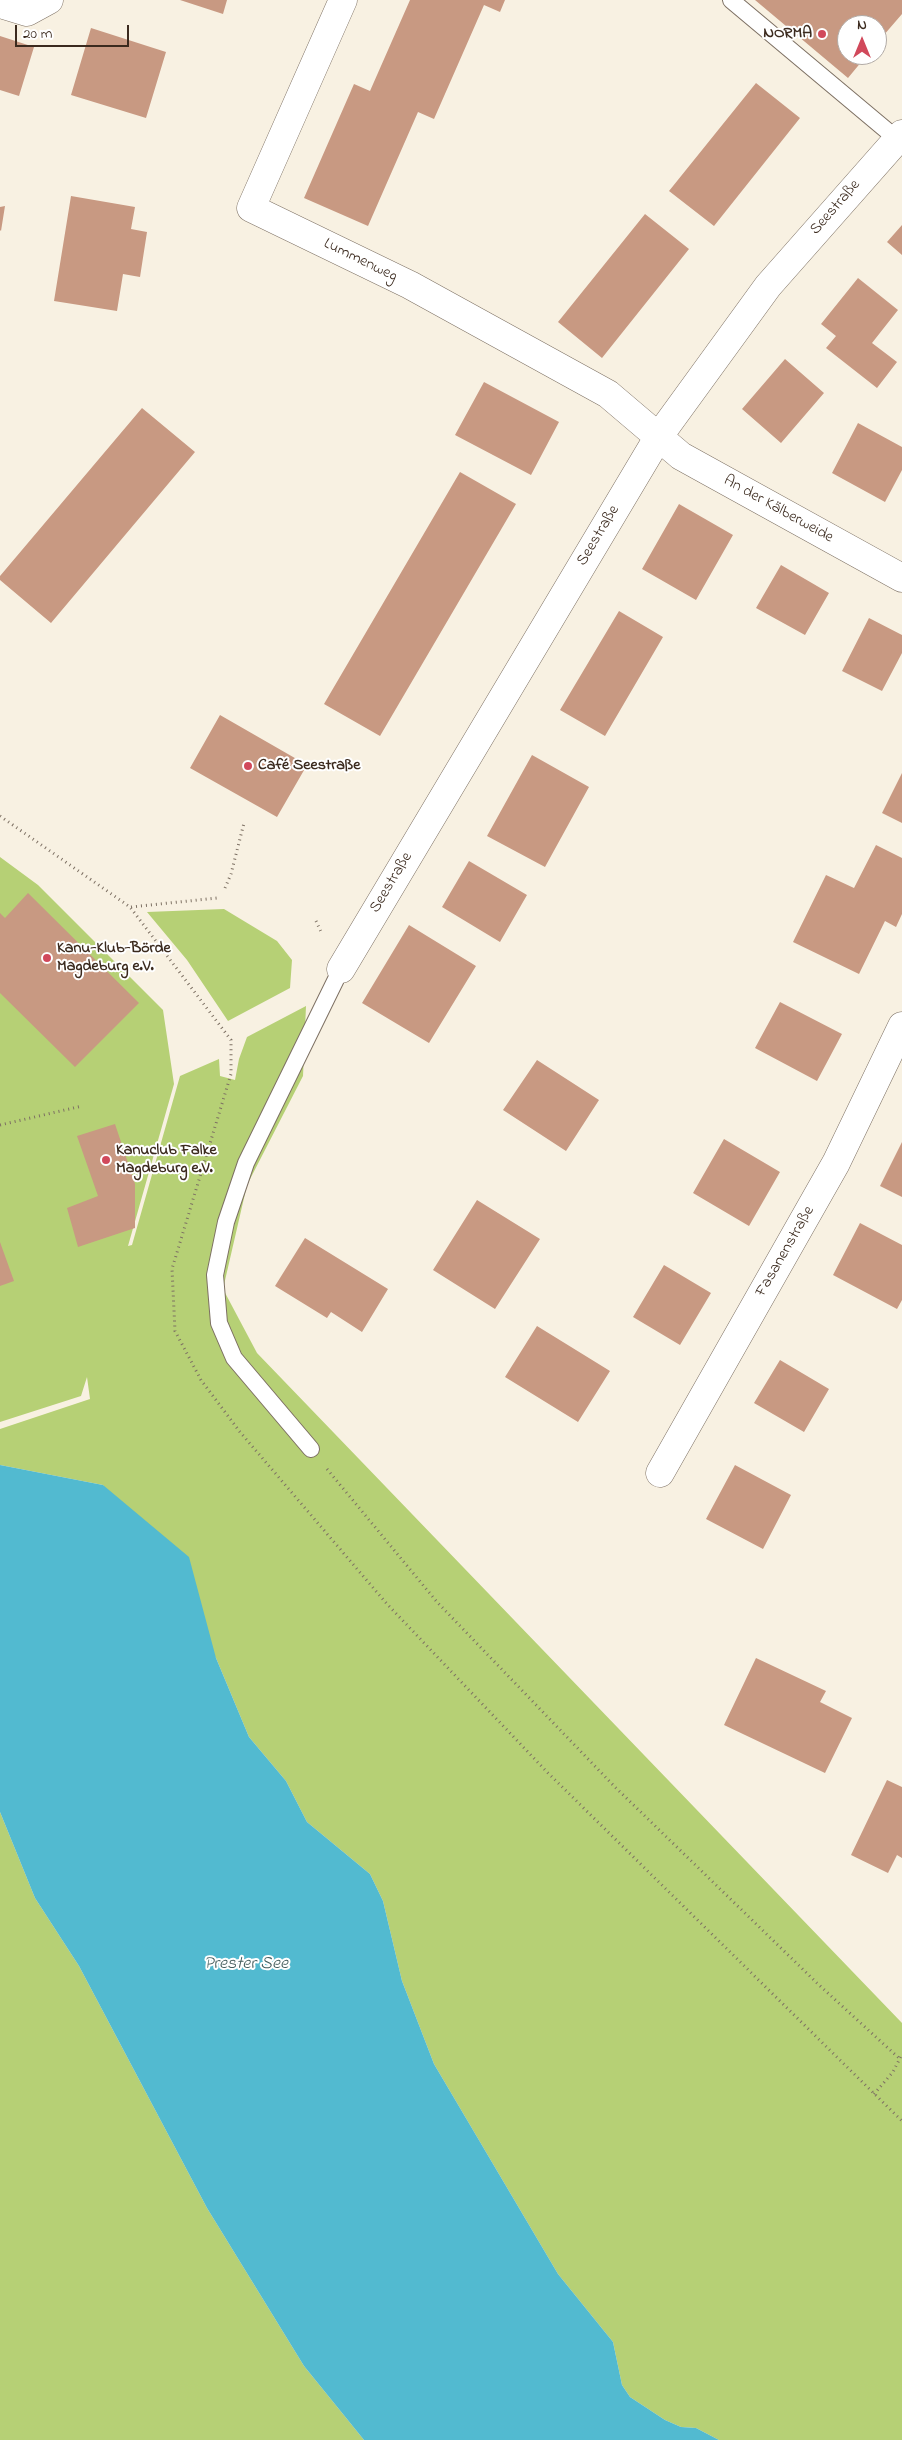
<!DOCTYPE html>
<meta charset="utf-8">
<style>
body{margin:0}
#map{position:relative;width:902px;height:2440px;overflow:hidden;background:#f8f1e2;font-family:"Indie Flower",sans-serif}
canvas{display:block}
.north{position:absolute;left:837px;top:15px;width:50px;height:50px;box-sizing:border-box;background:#fff;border:1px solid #b1aaa5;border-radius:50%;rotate:0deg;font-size:14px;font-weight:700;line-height:20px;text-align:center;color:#3b2a1e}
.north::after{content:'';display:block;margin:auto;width:18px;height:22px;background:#d1495b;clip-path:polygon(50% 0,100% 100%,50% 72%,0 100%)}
.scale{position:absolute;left:15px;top:25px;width:114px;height:22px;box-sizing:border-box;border:2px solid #3b2a1e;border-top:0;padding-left:6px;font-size:15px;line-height:18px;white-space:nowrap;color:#3b2a1e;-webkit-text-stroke:4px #fff;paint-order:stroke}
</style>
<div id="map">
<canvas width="902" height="2440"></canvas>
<div class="north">N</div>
<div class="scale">20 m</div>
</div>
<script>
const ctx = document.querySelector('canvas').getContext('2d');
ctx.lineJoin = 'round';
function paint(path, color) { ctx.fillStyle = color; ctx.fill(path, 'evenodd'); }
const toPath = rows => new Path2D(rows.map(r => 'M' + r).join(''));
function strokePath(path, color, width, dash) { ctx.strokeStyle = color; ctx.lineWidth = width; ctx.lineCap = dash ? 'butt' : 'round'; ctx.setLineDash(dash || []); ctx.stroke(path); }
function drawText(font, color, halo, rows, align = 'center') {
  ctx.font = font + ' "Indie Flower",sans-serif'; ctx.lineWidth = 4; ctx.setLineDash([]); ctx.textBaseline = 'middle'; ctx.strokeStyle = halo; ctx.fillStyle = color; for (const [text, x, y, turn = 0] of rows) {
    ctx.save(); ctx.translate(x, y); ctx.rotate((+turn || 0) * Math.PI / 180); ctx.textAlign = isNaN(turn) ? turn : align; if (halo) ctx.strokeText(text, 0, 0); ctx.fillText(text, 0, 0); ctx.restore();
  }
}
paint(toPath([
 [0,857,38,885,163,1010,174,1084,128,1246,132,1245,180,1076,219,1059,220,1076,235,1080,239,1059,247,1037,306,1006,303,1076,247,1185,223,1289,257,1353,902,2023,902,2440,719,2440,696,2428,681,2427,665,2420,630,2397,622,2385,613,2342,558,2274,434,2064,402,1981,383,1901,370,1874,307,1822,286,1781,249,1737,216,1658,103,1485,0,1465,0,1429,90,1399,87,1377,81,1396,0,1422],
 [224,909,277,941,292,960,290,988,228,1021,187,960,147,912],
 [0,1812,35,1898,79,1966,207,2208,304,2366,364,2440,0,2440]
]), '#b6d075');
paint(toPath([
 [0,1465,103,1485,189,1557,216,1658,249,1737,286,1781,307,1822,370,1874,383,1901,402,1981,434,2064,558,2274,613,2342,622,2385,630,2397,665,2420,681,2427,696,2428,719,2440,364,2440,304,2366,207,2208,79,1966,35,1898,0,1812]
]), '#52bad0');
paint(toPath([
 [180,0,227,0,223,14],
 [410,0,505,0,500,12,484,5,434,119,418,112,368,226,304,198,354,84,370,91],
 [755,0,902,0,902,14,877,43,877,25,847,25,847,55,867,55,848,78],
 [91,28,166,52,146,118,71,95],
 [0,36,34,47,19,96,0,90],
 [756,83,800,118,714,226,669,191],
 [71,196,135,207,131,229,147,232,140,277,123,274,117,311,54,301],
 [5,206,1,231,0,230,0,207],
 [645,214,689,249,602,358,558,322],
 [902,225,902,255,887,242],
 [858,278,898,310,872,343,897,362,877,388,826,348,836,336,821,324],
 [785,359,824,393,781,443,742,409],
 [484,382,559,422,531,475,455,435],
 [142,408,195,452,51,623,0,580,0,576],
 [858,423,902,447,902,470,885,502,832,473],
 [460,472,516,504,380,736,324,704],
 [679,504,733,535,696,600,642,569],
 [781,565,829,593,805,635,756,608],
 [619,611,663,637,605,736,560,710],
 [869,618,902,635,902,653,882,691,842,671],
 [220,715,307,765,277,817,190,768],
 [532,755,589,787,545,867,487,836],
 [902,773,902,823,882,813],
 [876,845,902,858,902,914,896,927,885,921,859,974,793,942,826,875,854,888],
 [469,861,527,895,500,942,442,907],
 [28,893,139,1003,75,1067,0,993,0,913,5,918],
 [409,925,476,966,429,1043,362,1003],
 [780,1002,842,1034,817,1081,755,1048],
 [537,1060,599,1100,566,1151,503,1110],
 [115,1124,135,1184,135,1228,78,1247,67,1208,98,1196,77,1136],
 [724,1139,780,1172,749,1226,693,1193],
 [902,1142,902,1197,880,1186],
 [477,1200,540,1239,495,1309,433,1270],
 [860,1223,902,1245,902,1300,897,1309,833,1275],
 [305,1238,388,1289,362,1332,331,1312,327,1318,275,1286],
 [0,1242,14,1281,0,1286],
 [664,1265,711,1293,680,1345,633,1317],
 [537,1326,610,1371,578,1422,505,1377],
 [780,1360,829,1389,804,1432,754,1403],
 [735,1465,791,1495,763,1549,706,1519],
 [756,1658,826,1691,820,1702,852,1718,825,1773,724,1725],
 [887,1780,902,1787,902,1858,897,1855,888,1873,851,1855]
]), '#c89982');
const service = toPath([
 [731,0,897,139],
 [311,1449,234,1358,219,1323,215,1275,226,1222,246,1163,341,969]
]);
const minor = toPath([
 [343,0,251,208,410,285,608,394,681,456,902,578],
 [0,4,27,12,49,0],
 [341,969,659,436,768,286,902,134],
 [660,1473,836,1163,902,1026]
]);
strokePath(service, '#7d7063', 18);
strokePath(minor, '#7d7063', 29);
strokePath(toPath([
 [0,816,130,907,231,1040,231,1074,172,1269,175,1331,201,1380,240,1432,387,1604,548,1773,902,2121],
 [225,888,231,874,244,823],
 [131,907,217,898],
 [316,921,322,934],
 [0,1125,82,1106],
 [327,1469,437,1602,615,1787,818,1984,900,2059],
 [874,2094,893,2072,902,2054]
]), '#7d7063', 3, [1, 4]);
strokePath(service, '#fff', 16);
strokePath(minor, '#fff', 28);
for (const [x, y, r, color] of [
 [822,34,5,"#d1495b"],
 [248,766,5,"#d1495b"],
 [47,958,5,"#d1495b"],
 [106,1160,5,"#d1495b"]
]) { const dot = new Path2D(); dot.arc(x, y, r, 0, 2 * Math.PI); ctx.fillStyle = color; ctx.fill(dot); strokePath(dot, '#fff', 2); }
drawText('bold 16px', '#3b2a1e', '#fff', [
 ["NORMA",812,34,"right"],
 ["Café Seestraße",258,766],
 ["Kanu-Klub-Börde",57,949],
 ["Magdeburg e.V.",57,967],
 ["Kanuclub Falke",116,1151],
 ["Magdeburg e.V.",116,1169]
], 'left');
drawText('16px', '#3b2a1e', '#fff', [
 ["Seestraße",836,208,-49],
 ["Lummenweg",360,261,26],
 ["An der Kälberweide",778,510,29],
 ["Seestraße",599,536,-59],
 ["Seestraße",392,883,-59],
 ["Fasanenstraße",786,1252,-60]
]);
drawText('italic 18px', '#435c5c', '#fff', [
 ["Prester See",246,1965]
]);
</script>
